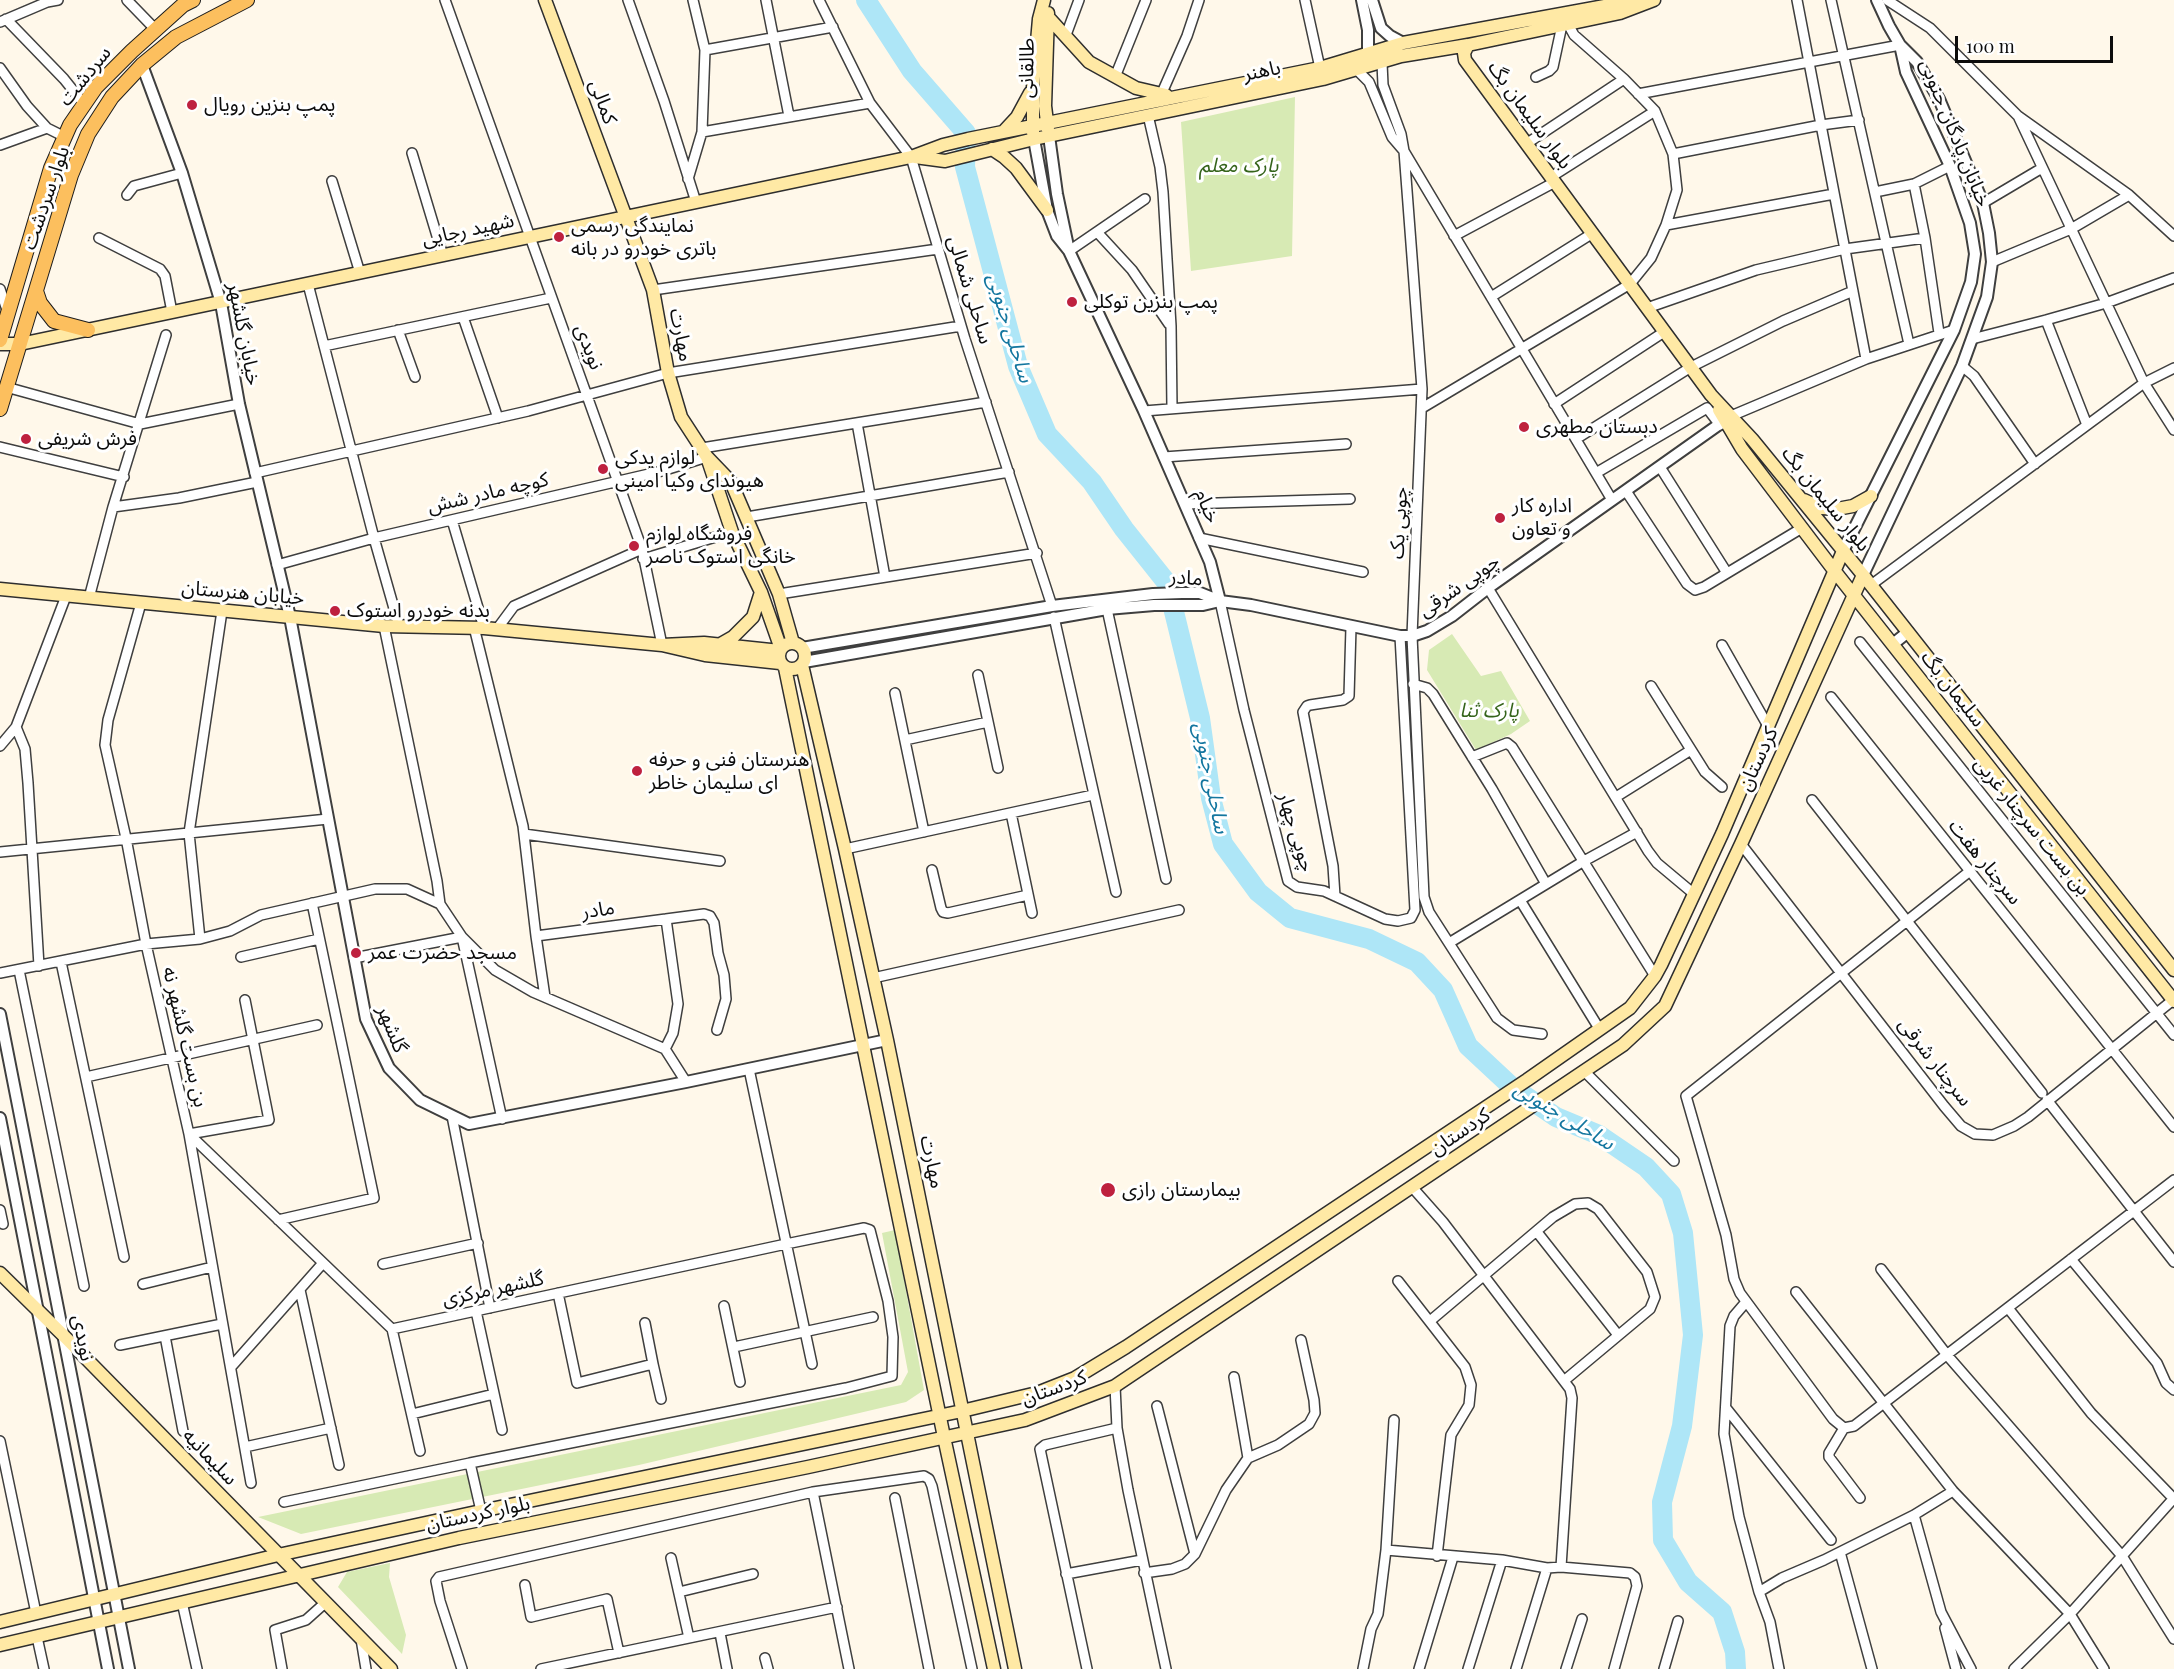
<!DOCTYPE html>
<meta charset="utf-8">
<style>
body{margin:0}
#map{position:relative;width:2174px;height:1669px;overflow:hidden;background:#fff8ea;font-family:"Playfair Display",serif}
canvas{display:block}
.scale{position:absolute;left:1955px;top:36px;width:158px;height:27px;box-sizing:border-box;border:3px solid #0c0c0c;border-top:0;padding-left:8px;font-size:18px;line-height:21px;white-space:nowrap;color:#0c0c0c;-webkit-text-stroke:4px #fff;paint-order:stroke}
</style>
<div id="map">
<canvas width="2174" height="1669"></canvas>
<div class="scale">100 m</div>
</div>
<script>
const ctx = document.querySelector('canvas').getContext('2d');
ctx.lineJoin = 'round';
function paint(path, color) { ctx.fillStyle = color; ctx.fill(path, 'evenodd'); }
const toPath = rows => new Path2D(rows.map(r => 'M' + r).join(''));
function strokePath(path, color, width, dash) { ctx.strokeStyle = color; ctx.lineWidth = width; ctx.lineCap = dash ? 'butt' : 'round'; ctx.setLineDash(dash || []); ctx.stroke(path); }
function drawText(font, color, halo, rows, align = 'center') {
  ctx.font = font + ' "Playfair Display","Noto Sans Arabic",serif'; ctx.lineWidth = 6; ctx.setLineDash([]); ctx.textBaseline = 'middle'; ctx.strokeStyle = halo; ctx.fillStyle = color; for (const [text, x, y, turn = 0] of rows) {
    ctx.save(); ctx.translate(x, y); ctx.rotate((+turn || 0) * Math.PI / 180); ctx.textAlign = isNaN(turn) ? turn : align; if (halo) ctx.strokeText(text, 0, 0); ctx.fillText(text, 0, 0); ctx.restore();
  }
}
paint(toPath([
 [1295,97,1292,256,1191,271,1181,122],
 [1452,634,1481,676,1501,671,1530,721,1511,734,1476,750,1427,670,1429,650],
 [895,1230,924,1390,906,1402,639,1465,301,1534,258,1517,901,1385,908,1372,882,1233],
 [390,1563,389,1577,406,1635,402,1654,338,1587,347,1572]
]), '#d7eab4');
strokePath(toPath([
 [866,0,912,71,966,133,965,167,1018,366,1047,434,1092,482,1124,529,1167,583,1200,718,1211,798,1223,844,1258,892,1290,918,1369,939,1417,962,1443,990,1468,1046,1512,1087,1556,1117,1599,1135,1646,1167,1671,1194,1683,1233,1693,1335,1682,1426,1662,1502,1663,1540,1688,1582,1722,1612,1735,1652,1736,1669]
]), '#aee6f7', 20);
const minor = toPath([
 [127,0,155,29],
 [445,0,642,549,514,606,497,629],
 [628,0,664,101,696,202],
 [766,0,789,116],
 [819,0,870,103,911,157,965,339,1052,606],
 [1305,0,1320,68],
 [1797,0,1866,359],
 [1831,0,1909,344],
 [1887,0,1930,28,2018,116,2129,195,2174,236],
 [6,19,64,79,84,104],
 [0,22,47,2,58,0],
 [1066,35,1079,0],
 [705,50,833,27],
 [1382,63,1383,85,1401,134,1404,151,1422,389,1412,636,1424,897,1429,912,1497,1018,1513,1030,1542,1034],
 [0,68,27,106,47,128],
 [1357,70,1369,82,1392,137,1404,151,1612,500],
 [1115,77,1146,0],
 [1536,77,1549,71,1553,67,1562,25],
 [1638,94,1900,45],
 [1161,95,1187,36,1199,0],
 [1148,115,1160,167,1163,192,1171,326,1172,408],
 [2019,118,2144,383,2174,430],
 [702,132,870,103],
 [1526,144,1624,79],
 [0,145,47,128,65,137],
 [412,153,443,256],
 [1673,154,1821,125,1859,120],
 [1551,177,1655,111],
 [688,179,702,132,705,50,693,0],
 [332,181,360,273],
 [1914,184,1925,238,1939,333],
 [1875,192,1914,184,1950,166],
 [127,195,134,186,182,173],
 [1983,203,2042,168],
 [1666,225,1834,194],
 [1097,232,1132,270,1169,324],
 [1454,236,1555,182],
 [99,238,160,269,165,276,172,312],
 [1069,251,1145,199],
 [1992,262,2071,229,2129,195],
 [308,284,374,538,399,626],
 [0,289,8,313],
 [653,290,938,249],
 [1491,297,1593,233],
 [1647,308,1756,270,1845,249,1925,238],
 [463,317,498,418],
 [2046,320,2087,425],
 [398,330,415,377],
 [1972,339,2046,320,2106,303,2174,278],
 [324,346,551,298],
 [1962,366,1974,376,2035,464],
 [6,387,140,424,239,404],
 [1554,404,1664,332],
 [1422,408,1630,284,1651,258,1666,225,1677,190,1673,154,1655,111,1624,79,1574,35,1568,24],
 [1144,411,1422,389],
 [1731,416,1866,359,1954,330],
 [857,423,885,577],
 [1576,439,1691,367,1783,321,1853,291],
 [0,447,124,477],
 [702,448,986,402],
 [1164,457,1346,444],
 [1660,467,1727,573],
 [255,473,528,411,668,373,961,326],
 [1596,473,1707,408,1720,425],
 [1626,491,1687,584,1695,590,1704,587,1802,528],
 [1185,504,1350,499],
 [113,507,179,498,257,482],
 [747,517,1009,472],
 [452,520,484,628],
 [1199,538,1363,572],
 [642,549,662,645],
 [643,559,732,532],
 [277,565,374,538,662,471,707,457],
 [1871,585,2144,383,2174,368],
 [1488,588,1648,851,1657,863,1694,894],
 [779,594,1037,553],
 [89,598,113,507,166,335],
 [1220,601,1244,710,1288,881,1297,887,1324,891,1385,919,1398,921,1411,918,1415,910,1400,636],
 [141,603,108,720,105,745,126,838,146,944,189,1134,251,1483],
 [1107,609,1166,879],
 [1054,617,1116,892],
 [384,626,437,881,440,904],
 [474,627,523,826,536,936,545,997],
 [1860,642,2174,1035],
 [1722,645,1768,726],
 [978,675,998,768],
 [1413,684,1427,688,1433,694,1492,789,1546,884],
 [1651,686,1705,772,1722,787],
 [895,693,924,832],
 [1831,697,2174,1127],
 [16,727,25,749,28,783,39,966],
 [905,740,988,722],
 [0,746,16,727,66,596],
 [1472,757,1507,743,1512,747,1655,976],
 [1616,797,1691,750],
 [1812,800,2042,1093],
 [1011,813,1032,913],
 [524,834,720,861],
 [1741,844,1944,1106,1961,1126,1975,1134,1993,1135,2014,1126,2028,1117,2173,1000],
 [845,849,1093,795],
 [0,852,328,819],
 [932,870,941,908,943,912,948,913,1028,895],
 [1970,871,1686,1096,1726,1235,1734,1279,1740,1293,1833,1419,1844,1428,1854,1426,2174,1180],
 [1335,896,1333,866,1303,712,1307,706,1310,705,1343,700,1349,696,1351,627],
 [1520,900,1600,1030],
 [536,936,666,919],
 [200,939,189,833,222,611],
 [1449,943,1584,861,1637,832],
 [241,957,319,939],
 [354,958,462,937,502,1119],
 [61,962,124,1257],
 [19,970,84,1286],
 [0,973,146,944,200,939,230,931,261,915,375,889,407,889,440,904,462,937,495,970,533,992,665,1049,686,1082],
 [873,978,1179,910],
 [665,1049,673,1033,678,1004,666,919,704,914,710,916,714,923,718,953,724,975,726,999,717,1030],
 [749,1069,812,1364],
 [1584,1071,1674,1161],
 [86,1077,317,1025],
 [2047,1100,2174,1262],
 [452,1116,490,1308],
 [189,1134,392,1329,786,1244,864,1228,870,1230,888,1301,893,1337,892,1376,846,1388,470,1463,481,1511],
 [189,1134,269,1120,245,1000],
 [1412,1187,1443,1222,1570,1389,1572,1398,1561,1567],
 [0,1210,3,1224],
 [278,1220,374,1198,312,903],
 [1537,1232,1618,1335],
 [2071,1259,2157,1363,2166,1383,2174,1390],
 [383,1264,478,1243],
 [1881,1269,1947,1355,2122,1556,2174,1639],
 [1398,1281,1465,1367,1471,1385,1469,1405,1451,1435,1437,1556],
 [143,1284,212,1267],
 [300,1290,339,1465],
 [1796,1292,1953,1491,2070,1614,2104,1669],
 [558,1293,577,1383,653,1364,661,1399],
 [1746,1302,1734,1316,1730,1326,1724,1434,1739,1517,1759,1592],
 [724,1306,740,1382],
 [2008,1308,2091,1413,2174,1499],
 [476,1311,502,1430],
 [1430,1321,1553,1217,1575,1204,1588,1203,1598,1209,1647,1272,1655,1297,1650,1309,1565,1380],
 [645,1323,653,1364],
 [392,1329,420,1451],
 [165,1336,183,1431],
 [120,1345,222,1324],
 [734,1347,873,1317],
 [231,1367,323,1263],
 [1234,1377,1248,1458],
 [1115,1386,1117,1428,1128,1490,1166,1669],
 [1157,1406,1195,1554],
 [1726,1408,1831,1540],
 [412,1414,494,1394],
 [1844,1428,1829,1453,1829,1457,1860,1498],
 [0,1441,36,1613],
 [245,1447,331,1428],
 [813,1492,849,1669],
 [895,1498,929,1669],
 [284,1502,470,1463],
 [1914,1515,1941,1612,1971,1669],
 [1386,1550,1502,1560,1547,1568,1561,1567,1630,1573,1635,1577,1637,1586,1614,1669],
 [1840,1552,1872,1669],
 [671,1558,689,1638],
 [1144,1573,1172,1569,1185,1564,1195,1554,1226,1490,1248,1458,1278,1445,1309,1424,1315,1413,1314,1400,1301,1340],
 [1066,1574,1142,1560],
 [525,1585,531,1617,607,1599,619,1653],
 [679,1592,753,1574],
 [182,1602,197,1669],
 [1945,1628,1956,1669],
 [720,1633,727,1669],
 [37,1637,44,1669],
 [361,1639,366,1669],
 [765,1658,768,1669],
 [282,1669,275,1630,306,1620,325,1603],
 [462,1669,440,1601,436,1581,439,1577,813,1492,924,1476,929,1479,932,1486,972,1669],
 [541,1669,837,1607],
 [1087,1669,1040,1449,1045,1445,1117,1428],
 [1363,1669,1371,1629,1378,1614,1386,1550,1394,1420],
 [1419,1669,1453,1557],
 [1468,1669,1502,1560],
 [1516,1669,1547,1568],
 [1566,1669,1582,1619],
 [1664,1669,1678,1621],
 [1779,1669,1770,1622,1759,1592,1782,1578,1824,1560,1914,1515,1953,1491],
 [2014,1669,2070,1614,2174,1498]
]);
const tertiary = toPath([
 [1362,0,1368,30,1368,55],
 [1372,0,1381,28,1390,36,1403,43],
 [142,65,182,173,221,303,239,404,290,617,366,1019,389,1068,420,1100,469,1124,686,1082,887,1040],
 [1049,136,1057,194,1069,251],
 [1034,139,1047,210,1057,236,1069,251,1144,411,1210,562,1220,601],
 [1843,551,1954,330,1971,282,1975,254,1970,223,1950,166,1906,72,1900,45],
 [1863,575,1962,366,1987,297,1992,262,1989,233,1983,203,1939,99,1917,62,1900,45,1889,26,1877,0],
 [1893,644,1908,632],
 [802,648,1052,606,1153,594,1182,593,1200,593,1220,601,1251,605,1400,636,1412,636,1427,631,1452,616,1488,588,1731,416],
 [804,662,1107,609,1154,605,1203,605,1220,601],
 [0,1014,129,1669],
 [0,1118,108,1669]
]);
const secondary = toPath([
 [545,0,653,290,668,373,681,417,707,457],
 [1049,18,1089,62,1136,88,1166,95],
 [1468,45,1464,53,1465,60,1711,395,1752,439,1863,575,2174,970],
 [1048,130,1045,106,1048,13],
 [1004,131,1017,117,1030,93],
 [1033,133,1033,87,1039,19,1044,0],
 [992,149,1004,157,1016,168,1047,210],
 [915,157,945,161,1034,139,1323,79,1401,56,1468,45,1620,13,1654,0],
 [0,344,20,344,911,157,943,145,968,139,1320,68,1403,43,1637,0],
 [1719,410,1742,449,1833,569,2174,1001],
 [1804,500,1822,508,1837,509,1853,506,1871,496],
 [0,589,384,626,484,628,662,645],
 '779 656a13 13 0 1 1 26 0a13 13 0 1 1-26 0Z',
 [719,645,733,637,753,617,761,592],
 [781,649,761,592,732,532,707,457,731,482,779,594,793,643],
 [780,651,704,643,662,645,705,655,780,663],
 [802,665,845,849,887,1040,1015,1669],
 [785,668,944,1437,994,1669],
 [0,1273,65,1337,391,1669],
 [0,1622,278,1555,481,1511,962,1411,1037,1393,1075,1378,1126,1347,1527,1080,1630,1008,1655,976,1661,965,1722,834,1843,551],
 [0,1645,459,1538,808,1467,1025,1420,1115,1386,1623,1045,1665,1006,1741,844,1863,575]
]);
const primary = toPath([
 [36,291,40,303,54,321,88,330],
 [0,340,51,168,70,125,96,87,132,51,183,5,193,0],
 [0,409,71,175,88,134,112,97,142,65,176,37,247,0]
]);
strokePath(minor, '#3f3f3f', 12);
strokePath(tertiary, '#3f3f3f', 14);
strokePath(secondary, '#2e2e2e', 15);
strokePath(primary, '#1d1d1d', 16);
strokePath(minor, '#fff', 9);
strokePath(tertiary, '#fff', 10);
strokePath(secondary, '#ffe9a5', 12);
strokePath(primary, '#fcbf5e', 14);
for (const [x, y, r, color] of [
 [192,105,6,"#be213f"],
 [559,237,6,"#be213f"],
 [1072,302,6,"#be213f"],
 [1524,427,6,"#be213f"],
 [26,439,6,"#be213f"],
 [603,469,6,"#be213f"],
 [1500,518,6,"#be213f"],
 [634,546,6,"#be213f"],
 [335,611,6,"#be213f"],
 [637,771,6,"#be213f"],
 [356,953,6,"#be213f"],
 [1108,1190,8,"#be213f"]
]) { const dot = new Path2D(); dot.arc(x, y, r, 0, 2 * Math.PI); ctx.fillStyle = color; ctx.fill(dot); strokePath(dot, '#fff', 2); }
drawText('20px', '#0c0c0c', '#fff', [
 ["طالقانی",1027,68,-89],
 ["باهنر",1262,71,-11],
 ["سردشت",85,76,-51],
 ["کمالی",603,102,70],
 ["بلوار سلیمان بگ",1530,115,54],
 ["خیابان پادگان جنوبی",1955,133,68],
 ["بلوار سردشت",46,198,-71],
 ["شهید رجایی",468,230,-12],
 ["ساحلی شمالی",970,290,73],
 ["خیابان گلشهر",244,334,79],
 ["مهارت",681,335,79],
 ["نویدی",589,347,69],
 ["کوچه مادر شش",488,493,-13],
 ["بلوار سلیمان بگ",1826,499,51],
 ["خیام",1207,506,67],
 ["چوپی یک",1399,523,-87],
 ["مادر",1186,578,4],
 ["چوپی شرقی",1459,586,-35],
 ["خیابان هنرستان",243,593,5],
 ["سلیمان بگ",1953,689,52],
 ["کردستان",1758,759,-65],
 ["بن بست سرچنار غربی",2032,826,51],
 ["چوپی چهار",1296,832,73],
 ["سرچنار هفت",1985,862,51],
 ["مادر",598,910,-8],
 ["گلشهر",392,1029,68],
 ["بن بست گلشهر نه",185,1037,77],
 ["سرچنار شرقی",1935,1062,52],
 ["کردستان",1460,1132,-34],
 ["مهارت",932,1162,78],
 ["گلشهر مرکزی",493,1289,-12],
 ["نویدی",83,1338,79],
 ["کردستان",1054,1388,-20],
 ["سلیمانیه",210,1457,46],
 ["بلوار کردستان",478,1514,-12]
]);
drawText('20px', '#0c0c0c', '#fff', [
 ["پمپ بنزین رویال",204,105],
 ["نمایندگی رسمی",571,226],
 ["باتری خودرو در بانه",571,249],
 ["پمپ بنزین توکلی",1084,302],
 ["دبستان مطهری",1536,427],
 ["فرش شریفی",38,439],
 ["لوازم یدکى",615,458],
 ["هیونداى وکیا امینى",615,481],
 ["اداره کار",1512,506],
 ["و تعاون",1512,529],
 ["فروشگاه لوازم",646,534],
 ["خانگى استوک ناصر",646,557],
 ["بدنه خودرو استوک",347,611],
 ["هنرستان فنی و حرفه",649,760],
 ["ای سلیمان خاطر",649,783],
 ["مسجد حضرت عمر",368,953],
 ["بیمارستان رازی",1122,1190]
], 'left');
drawText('italic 20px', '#35641b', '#fff', [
 ["پارک معلم",1239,166],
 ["پارک ثنا",1489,711]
]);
drawText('italic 21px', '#13769f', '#fff', [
 ["ساحلی جنوبی",1010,328,73],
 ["ساحلی جنوبی",1211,778,79],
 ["ساحلی جنوبی",1564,1116,31]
]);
</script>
